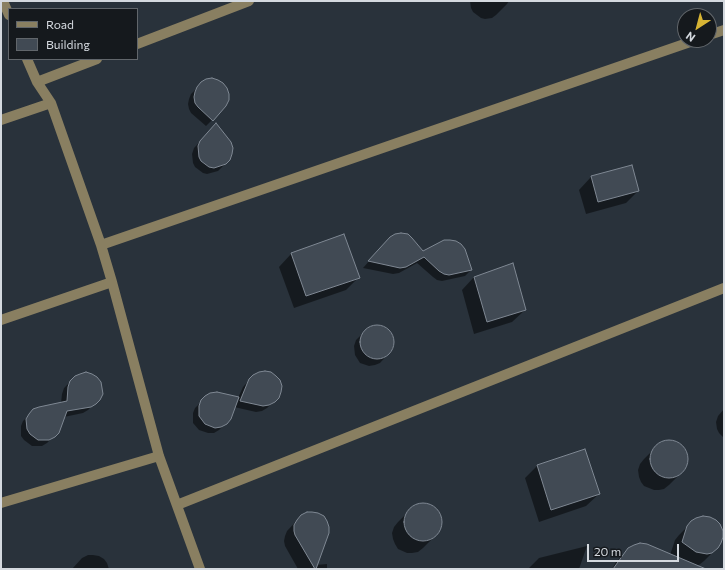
<!DOCTYPE html>
<style>
body{margin:0}
#map{position:relative;width:725px;height:570px;overflow:hidden;background:#29323b;font-family:Commissioner,sans-serif}
canvas{display:block}
.frame{position:absolute;inset:0;border:2px solid #d4d9df;pointer-events:none}
.legend{position:absolute;left:8px;top:8px;width:130px;height:52px;box-sizing:border-box;background:#15191d;border:1px solid #61666b;margin:0;padding:5px 7px;list-style:none;font-size:12px;color:#d4d9df}
.legend li{display:flex;align-items:center;gap:8px;height:20px}
.legend b{width:20px;border:1px solid #61666b}
.north{position:absolute;left:677px;top:8px;width:40px;height:40px;box-sizing:border-box;background:#15191d;border:1px solid #61666b;border-radius:50%;rotate:216deg;font-size:11px;font-weight:700;line-height:16px;text-align:center;color:#d4d9df}
.north::after{content:'';display:block;margin:auto;width:14px;height:18px;background:#d7b434;clip-path:polygon(50% 0,100% 100%,50% 72%,0 100%)}
.scale{position:absolute;left:587px;top:544px;width:92px;height:18px;box-sizing:border-box;border:2px solid #d4d9df;border-top:0;padding-left:5px;font-size:12px;line-height:14px;white-space:nowrap;color:#d4d9df;-webkit-text-stroke:3px #15191d;paint-order:stroke}
</style>
<div id="map">
<canvas width="725" height="570"></canvas>
<div class="frame"></div>
<ul class="legend">
<li><b style="height:5px;background:#897f61"></b>Road</li>
<li><b style="height:11px;background:#414a54"></b>Building</li>
</ul>
<div class="north">N</div>
<div class="scale">20 m</div>
</div>
<script>
const ctx = document.querySelector('canvas').getContext('2d');
ctx.lineJoin = 'round';
function paint(path, color) { ctx.fillStyle = color; ctx.fill(path, 'evenodd'); }
const toPath = rows => new Path2D(rows.map(r => 'M' + r).join(''));
function strokePath(path, color, width, dash) { ctx.strokeStyle = color; ctx.lineWidth = width; ctx.lineCap = dash ? 'butt' : 'round'; ctx.setLineDash(dash || []); ctx.stroke(path); }
paint(toPath([
 [470,1,509,1,507,4,496,15,492,18,485,19,481,18,473,12,471,8],
 [202,83,212,120,206,126,191,113,189,109,188,104,189,99,191,94],
 [210,131,225,164,218,171,207,174,203,173,195,167,193,163,192,154,194,148],
 [631,166,638,191,626,203,586,214,579,190,591,177],
 [343,236,359,277,346,290,294,308,279,267,291,254],
 [384,244,423,252,471,270,465,276,442,281,437,280,433,277,417,263,399,273,393,274,363,268],
 [474,277,525,310,512,322,474,334,462,290],
 [378,326,383,327,388,330,392,334,393,340,393,346,391,351,380,363,375,365,369,366,360,363,355,355,354,346,356,340,367,329,372,327],
 [254,375,278,398,267,408,262,411,256,412,234,407,230,419,219,430,214,433,208,433,199,430,193,423,193,413,195,408,206,397,238,398,243,387],
 [75,377,99,399,88,410,83,413,64,417,58,432,47,443,42,446,32,446,24,440,21,436,21,426,23,421,34,410,61,403,62,394,64,388],
 [724,409,724,438,719,433,717,429,716,422,718,416],
 [668,441,675,442,680,445,684,449,687,455,687,461,686,467,682,472,669,485,664,489,659,490,654,490,644,486,641,482,639,477,638,470,640,464,644,459,657,446,662,443],
 [584,451,599,494,586,506,539,522,525,478,537,466],
 [422,504,428,505,434,508,438,512,441,518,441,524,440,530,436,535,423,548,418,552,412,553,407,553,398,549,395,544,393,539,392,533,394,527,398,522,411,509,416,506],
 [301,516,316,565,327,564,327,569,298,569,285,546,284,541,285,536,287,531],
 [692,522,717,548,704,561,699,565,694,566,670,555,675,540,679,535],
 [587,546,579,569,528,569,539,558],
 [629,549,658,569,612,569,616,562],
 [88,555,93,555,99,556,104,559,107,563,109,569,72,569,82,558]
]), '#0007');
const building = toPath([
 [212,78,218,80,223,83,227,88,229,94,229,100,226,106,213,121,198,107,195,103,194,97,195,92,197,87,201,82,206,79,212,78],
 [216,123,231,142,233,148,232,154,230,160,226,164,214,168,209,167,201,161,199,157,198,146,200,141,216,123],
 [632,165,639,191,598,202,591,176,632,165],
 [401,233,408,234,412,238,423,251,444,240,450,240,456,241,461,244,465,249,472,270,449,275,444,274,439,271,424,257,406,267,400,268,368,261,390,237,395,234,401,233],
 [344,234,360,278,306,296,291,253,344,234],
 [513,263,526,310,487,322,474,277,513,263],
 '360 342a17 17 0 1 1 34 0a17 17 0 1 1-34 0Z',
 [265,371,271,372,276,376,280,380,282,386,281,392,279,398,275,402,269,405,263,406,240,401,249,379,253,375,259,372,265,371],
 [86,372,92,374,97,377,101,382,103,394,100,400,96,404,91,407,67,411,59,433,55,437,49,440,38,440,30,434,27,429,26,419,29,414,33,409,39,407,67,401,68,387,70,381,75,376,80,374,86,372],
 [217,392,239,397,231,419,227,424,221,427,215,428,205,424,199,416,199,406,201,400,205,396,210,393,217,392],
 '650 459a19 19 0 1 1 38 0a19 19 0 1 1-38 0Z',
 [585,449,600,494,551,510,537,465,585,449],
 '404 522a19 19 0 1 1 38 0a19 19 0 1 1-38 0Z',
 [307,512,312,512,318,513,324,516,327,521,329,527,329,533,316,569,315,569,295,535,294,531,294,525,297,520,301,515,307,512],
 [703,516,710,517,716,520,720,524,723,531,723,537,721,543,718,548,712,553,707,554,696,552,682,542,687,526,691,521,696,518,703,516],
 [640,543,647,544,706,569,613,569,628,548,634,545,640,543]
]);
paint(building, '#414a54');
strokePath(building, '#7f8893', 1);
strokePath(toPath([
 [3,1,9,15],
 [709,35,724,30],
 [137,44,249,1],
 [27,59,37,82,51,103,101,245,112,282,159,456,200,569],
 [37,82,97,59],
 [1,120,51,103],
 [101,245,696,40],
 [1,320,112,282],
 [1,503,159,456],
 [177,505,724,288]
]), '#897f61', 10);
</script>
